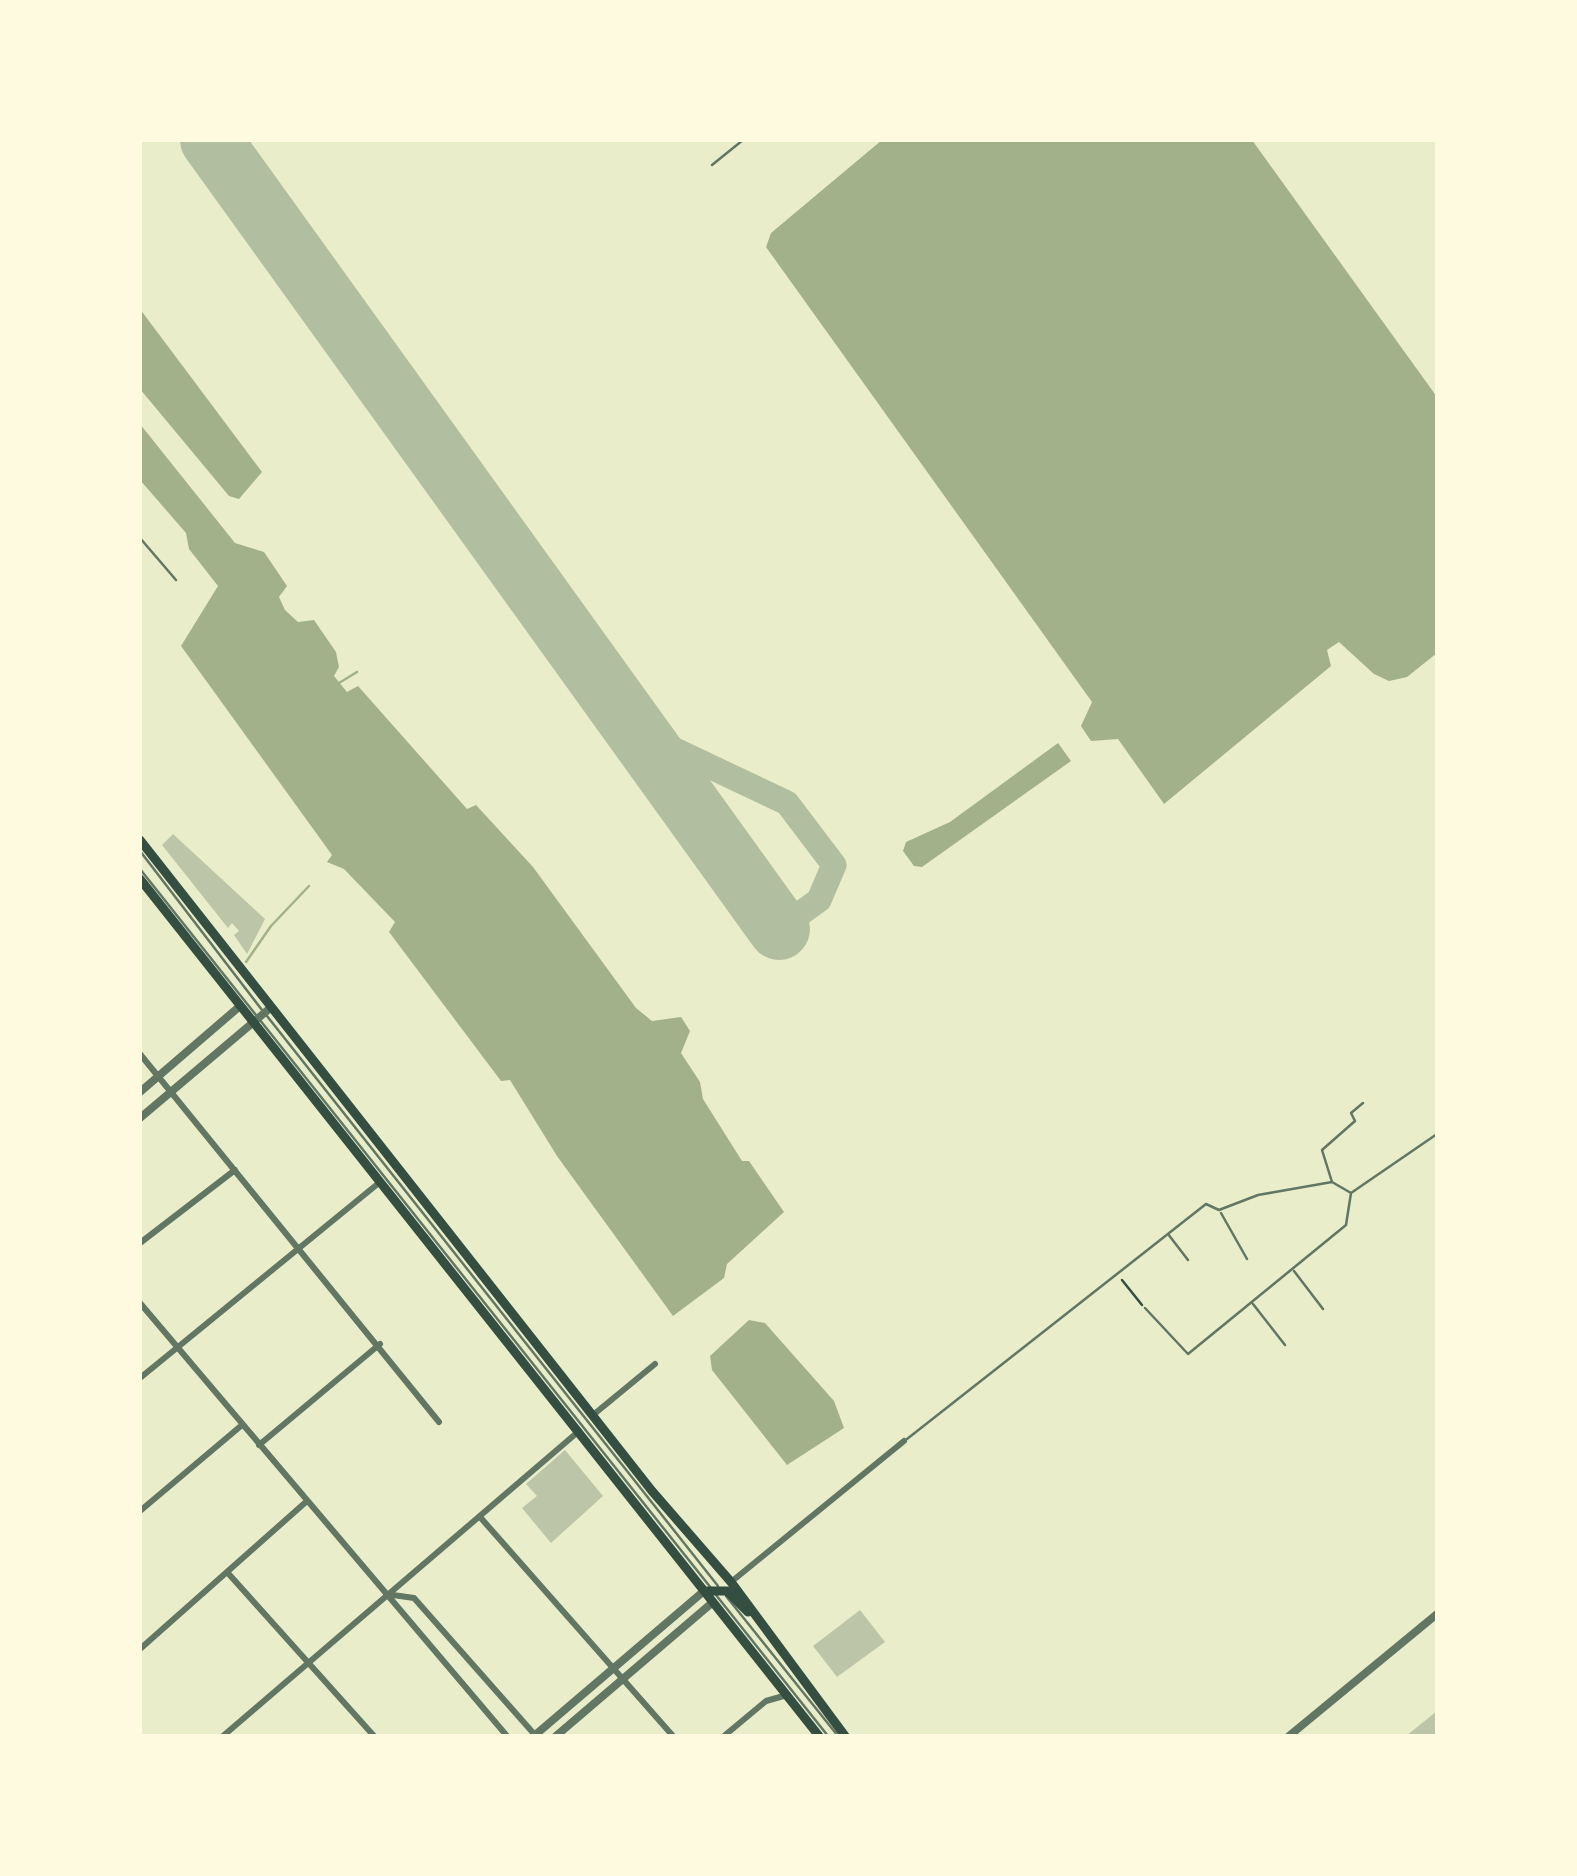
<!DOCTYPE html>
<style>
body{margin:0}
#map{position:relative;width:1577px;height:1876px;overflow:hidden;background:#e9edc9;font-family:Manrope,sans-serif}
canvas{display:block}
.frame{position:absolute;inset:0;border:142px solid #fefae0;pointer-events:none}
</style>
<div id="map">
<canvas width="1577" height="1876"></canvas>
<div class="frame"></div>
</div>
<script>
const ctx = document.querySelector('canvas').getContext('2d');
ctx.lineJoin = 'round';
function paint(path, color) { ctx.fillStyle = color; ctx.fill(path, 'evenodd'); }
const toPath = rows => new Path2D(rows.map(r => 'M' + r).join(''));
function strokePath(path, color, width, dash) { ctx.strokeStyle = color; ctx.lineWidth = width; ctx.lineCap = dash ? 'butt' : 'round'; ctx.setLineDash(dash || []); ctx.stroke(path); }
paint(toPath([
 [882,140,1252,140,1437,397,1437,653,1407,677,1389,681,1374,674,1339,642,1327,650,1331,666,1164,804,1118,739,1091,741,1081,726,1092,702,766,247,771,233],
 [140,309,262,472,239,499,229,496,140,389],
 [140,424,235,543,264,552,287,586,279,597,285,610,298,622,314,620,336,652,339,667,334,676,347,692,358,686,467,809,476,805,533,867,636,1008,652,1021,681,1017,690,1031,681,1053,700,1082,703,1099,742,1161,749,1161,784,1212,727,1264,724,1278,673,1316,557,1156,510,1080,501,1081,389,932,395,922,344,869,327,862,332,855,181,646,218,586,189,549,186,533,140,480],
 [1058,743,1071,761,922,867,914,866,903,851,906,842,950,822],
 [749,1320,765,1323,834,1401,844,1428,787,1465,712,1370,710,1356]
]), '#a3b18a');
strokePath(toPath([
 [339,683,357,672],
 [246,962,271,926,309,886]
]), '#a3b18a', 2.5);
strokePath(toPath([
 [576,647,635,725,652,739,787,803,834,865,819,900,779,929]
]), '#b2bea0', 25);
strokePath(toPath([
 [211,140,779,929]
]), '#b2bea0', 62);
paint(toPath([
 [173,834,265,919,247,954,234,935,239,931,232,923,228,928,162,845],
 [565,1450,603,1496,551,1543,522,1508,537,1496,526,1484],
 [860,1610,885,1642,837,1677,813,1646],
 [1437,1711,1437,1736,1406,1736]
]), '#bcc5a7');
strokePath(toPath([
 [1122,1280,1142,1305]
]), '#344e41', 2.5);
strokePath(toPath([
 [712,165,743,140],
 [140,538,176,580],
 [140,851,262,1010],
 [140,869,711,1588],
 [267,1016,718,1586],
 [1332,1182,1322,1150,1355,1121,1351,1113,1363,1103],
 [1221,1213,1247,1259],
 [1168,1234,1188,1260],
 [1294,1271,1323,1309],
 [1253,1304,1285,1345],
 [1145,1308,1188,1354,1346,1225,1351,1193,1437,1134],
 [907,1439,1206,1204,1219,1210,1258,1195,1332,1182,1351,1193],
 [716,1595,828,1736],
 [726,1596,838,1736]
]), '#617663', 2.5);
strokePath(toPath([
 [140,1054,439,1422],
 [140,1243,235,1170],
 [140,1303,507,1736],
 [140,1378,380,1182],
 [593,1415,655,1364],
 [259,1445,380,1344],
 [140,1511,242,1425],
 [480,1517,673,1736],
 [227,1572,374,1736],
 [731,1582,904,1441],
 [386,1594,414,1598,535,1735],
 [140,1649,307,1501],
 [223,1736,579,1431],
 [724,1736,766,1701,787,1695]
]), '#617663', 6);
strokePath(toPath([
 [140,1092,240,1006],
 [140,1118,269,1009],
 [534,1736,704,1591],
 [556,1736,713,1602],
 [1289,1736,1437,1614]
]), '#617663', 8);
strokePath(toPath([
 [140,840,652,1491,731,1582,845,1736],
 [140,879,819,1736],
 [704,1591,727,1591,748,1612]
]), '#344e41', 9);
</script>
